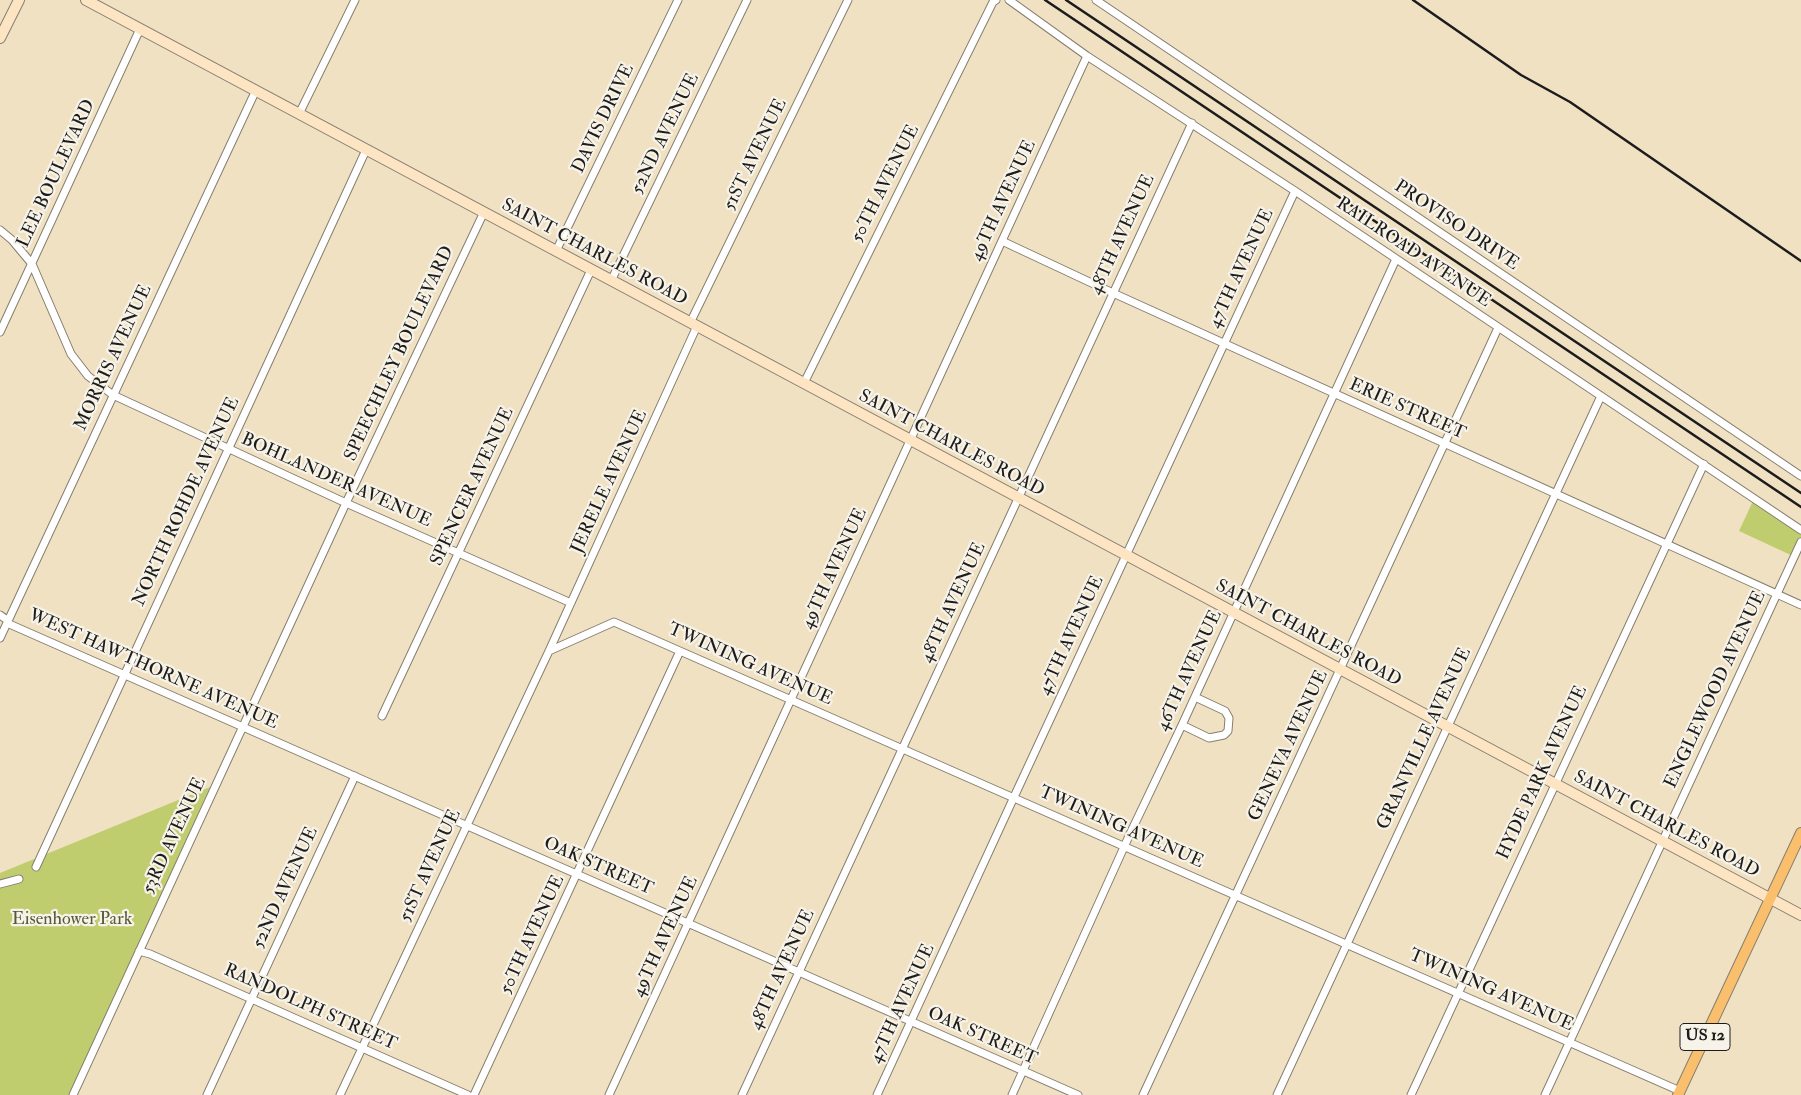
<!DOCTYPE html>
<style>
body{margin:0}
canvas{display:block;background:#f0e1c3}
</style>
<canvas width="1801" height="1095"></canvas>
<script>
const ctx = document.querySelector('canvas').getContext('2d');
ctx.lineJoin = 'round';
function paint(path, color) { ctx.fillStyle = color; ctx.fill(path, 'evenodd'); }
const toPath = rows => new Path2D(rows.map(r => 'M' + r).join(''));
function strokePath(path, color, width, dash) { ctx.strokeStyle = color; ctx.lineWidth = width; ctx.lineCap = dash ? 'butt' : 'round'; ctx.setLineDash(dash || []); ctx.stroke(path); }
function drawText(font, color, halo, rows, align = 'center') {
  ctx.font = font + ' "IM FELL Double Pica",serif'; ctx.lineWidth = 4.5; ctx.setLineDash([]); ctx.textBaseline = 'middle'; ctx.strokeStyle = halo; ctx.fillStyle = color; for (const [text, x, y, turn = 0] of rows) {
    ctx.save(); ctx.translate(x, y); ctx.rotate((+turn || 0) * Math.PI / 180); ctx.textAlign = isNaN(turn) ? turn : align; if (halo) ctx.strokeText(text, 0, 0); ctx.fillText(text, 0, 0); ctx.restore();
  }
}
paint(toPath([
 [1753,501,1801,531,1801,545,1795,557,1739,531],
 [210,787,70,1095,0,1095,0,873]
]), '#c0cd6f');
const minor = toPath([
 [1009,0,1087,56,1295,191,1801,530],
 [1096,0,1801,476],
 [299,114,355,0],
 [0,230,12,240,32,264,71,354,88,376,113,395,346,503,571,603],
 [1002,241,1113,293,1801,605],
 [556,251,678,0],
 [611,281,747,0],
 [690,323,848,0],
 [0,332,140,29],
 [804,383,993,2,996,0],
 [0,615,7,620,7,623,1078,1095],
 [0,638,256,90],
 [549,651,614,622,1680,1091],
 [382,716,591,270],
 [1182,725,1209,738,1224,735,1228,731,1229,718,1225,711,1195,697],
 [36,867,366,150],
 [0,884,19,879],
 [139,951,150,954,468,1095],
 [73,1095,346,503,484,212],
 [207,1095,355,776],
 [340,1095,549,651,697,326],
 [474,1095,680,651],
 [609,1095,1087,56],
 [742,1095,1192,123],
 [877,1095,1014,797,1295,191],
 [1012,1095,1129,836,1182,725,1396,259],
 [1143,1095,1498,328],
 [1277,1095,1601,396],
 [1411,1095,1704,464],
 [1545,1095,1801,542]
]);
const secondary = toPath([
 [86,0,1801,915],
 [0,38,19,0]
]);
const primary = toPath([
 [1678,1095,1801,833]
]);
strokePath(minor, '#867e70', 9);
strokePath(secondary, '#867e70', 12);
strokePath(primary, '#867e70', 12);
strokePath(minor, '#fff', 7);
strokePath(secondary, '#fde5c4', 10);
strokePath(primary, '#f9bf6c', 10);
strokePath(toPath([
 [1045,0,1801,507],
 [1066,0,1801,493],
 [1413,0,1521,75,1570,102,1801,261]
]), '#1c1c1c', 2.5);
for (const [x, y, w] of [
 [1705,1037,50]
]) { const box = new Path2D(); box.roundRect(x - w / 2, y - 13.5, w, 27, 4); ctx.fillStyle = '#f7f3e8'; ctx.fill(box); strokePath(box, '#1c1c1c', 1); }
drawText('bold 16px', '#1c1c1c', null, [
 ["US 12",1705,1037]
]);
drawText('18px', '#1c1c1c', '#f7f3e8', [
 ["DAVIS DRIVE",604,119,-64],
 ["52ND AVENUE",666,134,-64],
 ["51ST AVENUE",756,155,-64],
 ["LEE BOULEVARD",57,174,-65],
 ["50TH AVENUE",886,184,-63],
 ["49TH AVENUE",1004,201,-65],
 ["PROVISO DRIVE",1456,226,34],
 ["48TH AVENUE",1123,235,-65],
 ["SAINT CHARLES ROAD",594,253,28],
 ["RAILROAD AVENUE",1413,253,34],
 ["47TH AVENUE",1242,269,-65],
 ["SPEECHLEY BOULEVARD",400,354,-65],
 ["MORRIS AVENUE",114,358,-65],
 ["ERIE STREET",1407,410,24],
 ["SAINT CHARLES ROAD",951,444,28],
 ["BOHLANDER AVENUE",336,481,24],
 ["JERELE AVENUE",610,482,-65],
 ["SPENCER AVENUE",473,487,-65],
 ["NORTH ROHDE AVENUE",187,502,-65],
 ["49TH AVENUE",835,569,-65],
 ["48TH AVENUE",954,603,-65],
 ["SAINT CHARLES ROAD",1308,634,28],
 ["47TH AVENUE",1072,636,-65],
 ["TWINING AVENUE",750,665,24],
 ["WEST HAWTHORNE AVENUE",153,670,24],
 ["46TH AVENUE",1190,671,-65],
 ["ENGLEWOOD AVENUE",1716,690,-65],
 ["GRANVILLE AVENUE",1425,739,-65],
 ["GENEVA AVENUE",1289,746,-65],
 ["HYDE PARK AVENUE",1543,773,-65],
 ["SAINT CHARLES ROAD",1666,825,28],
 ["TWINING AVENUE",1121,828,24],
 ["53RD AVENUE",175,836,-65],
 ["51ST AVENUE",431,866,-65],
 ["OAK STREET",598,867,24],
 ["52ND AVENUE",286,888,-65],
 ["50TH AVENUE",533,935,-65],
 ["49TH AVENUE",666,937,-65],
 ["48TH AVENUE",783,970,-65],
 ["TWINING AVENUE",1491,991,24],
 ["47TH AVENUE",903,1004,-65],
 ["RANDOLPH STREET",310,1008,24],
 ["OAK STREET",982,1037,24]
]);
drawText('18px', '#555a39', '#f7f3e8', [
 ["Eisenhower Park",72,920]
]);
</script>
